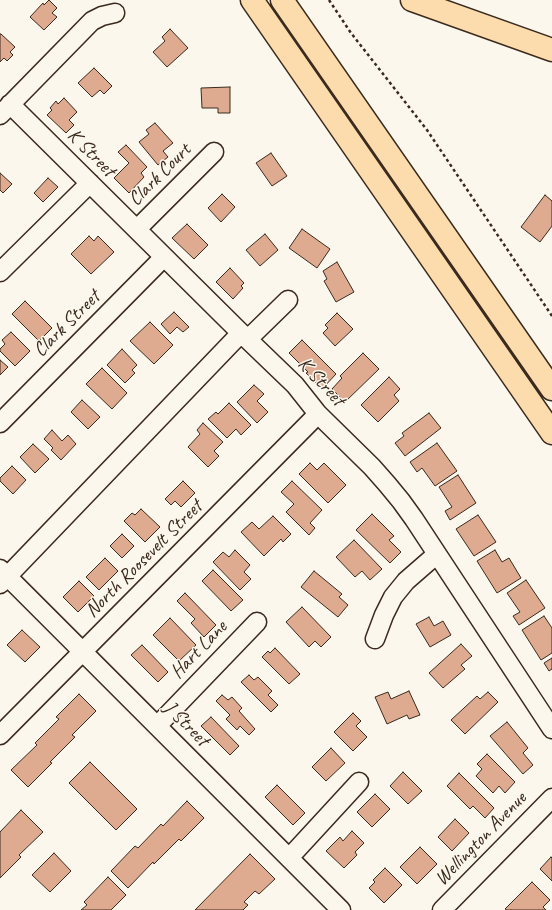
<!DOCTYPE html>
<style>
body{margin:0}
canvas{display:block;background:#fbf7ec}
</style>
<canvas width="552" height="910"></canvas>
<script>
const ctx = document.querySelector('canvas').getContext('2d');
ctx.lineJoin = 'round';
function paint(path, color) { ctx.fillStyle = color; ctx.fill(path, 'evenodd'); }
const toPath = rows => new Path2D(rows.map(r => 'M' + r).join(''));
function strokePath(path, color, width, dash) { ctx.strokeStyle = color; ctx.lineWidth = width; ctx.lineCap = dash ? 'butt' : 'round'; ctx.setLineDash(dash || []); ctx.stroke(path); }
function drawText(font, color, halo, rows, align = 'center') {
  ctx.font = font + ' Caveat,sans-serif'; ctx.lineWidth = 3; ctx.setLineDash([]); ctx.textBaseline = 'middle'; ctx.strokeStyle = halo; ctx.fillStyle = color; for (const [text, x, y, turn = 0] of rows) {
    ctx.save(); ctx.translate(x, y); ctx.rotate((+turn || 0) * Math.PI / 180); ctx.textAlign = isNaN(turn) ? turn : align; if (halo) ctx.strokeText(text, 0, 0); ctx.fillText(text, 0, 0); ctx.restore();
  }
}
const building = toPath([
 [49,0,57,8,52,13,57,17,44,30,30,17,43,3,44,5,49,0],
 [170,29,188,48,167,67,153,52,165,41,162,37,170,29],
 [0,34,1,34,15,47,10,52,13,55,7,61,4,58,0,62,0,34],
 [94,68,112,86,104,94,100,90,92,97,78,83,94,68],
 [230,87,230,113,218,113,218,108,202,108,201,88,230,87],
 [64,98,77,112,69,120,74,125,66,133,47,115,52,110,50,108,56,101,58,104,64,98],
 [155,123,173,143,163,151,168,157,158,165,139,142,149,134,146,130,155,123],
 [126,145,147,167,141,173,144,177,129,193,114,178,129,163,118,152,126,145],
 [271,153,287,176,272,186,256,163,271,153],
 [0,173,12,184,3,193,0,190,0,173],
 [48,178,58,187,43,202,34,193,48,178],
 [222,194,235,207,221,222,208,208,222,194],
 [545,195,552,201,552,226,540,242,521,227,545,195],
 [187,224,208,245,194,259,172,238,187,224],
 [302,229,330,249,317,268,289,248,302,229],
 [265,234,278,250,260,266,246,250,265,234],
 [89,236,94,241,98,236,114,252,91,274,71,254,89,236],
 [337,262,354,292,336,302,324,281,327,279,323,271,337,262],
 [230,268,244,283,241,286,243,288,233,299,216,282,230,268],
 [25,301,52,328,39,341,12,314,25,301],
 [174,312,189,327,183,332,177,327,170,334,161,324,174,312],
 [337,313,353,329,335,346,323,333,328,328,325,325,337,313],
 [150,322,173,345,154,364,130,341,150,322],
 [11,332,30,351,15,366,0,351,0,349,5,344,2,340,11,332],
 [302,340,336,374,322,389,306,373,308,372,289,353,302,340],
 [122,349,137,365,132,370,135,373,125,383,107,365,122,349],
 [363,353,379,369,345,402,332,389,342,378,340,376,363,353],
 [0,360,8,367,0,375,0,360],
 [102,368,127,393,112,409,86,384,102,368],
 [389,377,400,389,394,395,399,401,378,422,361,405,389,377],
 [254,385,264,394,257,401,268,412,257,423,237,402,254,385],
 [82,400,100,417,88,429,71,412,82,400],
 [229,403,251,425,241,435,236,429,227,438,208,419,216,412,218,414,229,403],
 [429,413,441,428,405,456,395,443,404,436,402,433,429,413],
 [203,423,223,442,214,451,219,456,208,467,188,447,200,434,197,430,203,423],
 [52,430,62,441,68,435,76,444,61,460,51,450,53,448,44,439,52,430],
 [437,443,457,471,435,486,422,468,417,472,410,462,437,443],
 [33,444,49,459,35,473,20,457,33,444],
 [310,463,317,470,324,463,346,485,328,503,299,474,310,463],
 [12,466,26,480,13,494,0,481,0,478,12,466],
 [458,475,476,503,450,520,445,511,452,507,439,487,458,475],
 [183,481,195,493,181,507,175,501,171,505,165,499,183,481],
 [292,481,322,510,310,523,315,528,309,535,286,512,294,504,281,492,292,481],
 [141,509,160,527,145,542,124,521,132,513,135,515,141,509],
 [372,514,394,536,389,540,401,552,390,563,356,530,372,514],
 [478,515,496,542,474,556,456,529,478,515],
 [273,516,291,534,283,542,281,539,264,556,241,532,252,522,259,529,273,516],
 [122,534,134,546,122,558,110,546,122,534],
 [354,540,382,569,370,580,362,571,355,577,336,557,354,540],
 [235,550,250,565,244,572,251,579,240,590,213,562,223,552,229,557,235,550],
 [495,550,502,562,509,558,521,578,497,593,477,561,495,550],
 [105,558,118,571,99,590,86,577,105,558],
 [213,570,243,600,231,611,202,581,213,570],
 [314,571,342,594,339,597,348,605,338,617,301,587,314,571],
 [526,580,545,608,519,625,513,616,520,612,507,593,526,580],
 [79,581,94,596,78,612,63,597,79,581],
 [185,593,216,625,204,637,191,623,195,619,177,601,185,593],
 [302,607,331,637,321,647,315,641,309,647,286,622,302,607],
 [544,616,552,628,552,653,541,660,522,630,544,616],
 [429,617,434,626,443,621,451,635,430,647,416,624,429,617],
 [170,618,196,645,179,661,153,635,170,618],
 [22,630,40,647,25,662,7,645,22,630],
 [461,644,472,656,461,665,465,669,443,688,429,673,461,644],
 [142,645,168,672,158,682,131,655,142,645],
 [275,648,300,674,289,684,262,657,268,651,270,653,275,648],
 [552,658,552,669,549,671,544,663,552,658],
 [249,675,254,680,258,677,272,691,268,695,278,705,271,712,241,682,249,675],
 [409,691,420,715,409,719,407,715,387,724,375,697,388,692,391,699,409,691],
 [488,692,498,702,465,734,451,720,477,696,480,699,488,692],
 [79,694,96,711,72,735,75,737,50,762,52,763,28,787,11,770,37,745,35,743,59,719,56,717,79,694],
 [222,695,228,700,232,697,242,708,239,711,255,729,249,735,240,726,237,730,226,719,230,715,216,701,222,695],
 [353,713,361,721,356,726,367,737,353,751,334,732,353,713],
 [211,717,239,746,230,755,201,726,211,717],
 [507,722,528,748,523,753,533,765,523,774,490,736,507,722],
 [331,748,345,763,326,781,312,767,331,748],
 [487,754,515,782,505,793,499,786,493,793,476,776,482,769,477,764,487,754],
 [90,762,137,809,116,830,69,783,90,762],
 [403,772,422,791,408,804,390,786,403,772],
 [459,773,494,808,485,818,473,806,470,809,447,786,459,773],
 [277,785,305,813,293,825,265,797,277,785],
 [375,794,390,809,372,827,357,812,375,794],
 [187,801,204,818,181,841,179,839,154,864,153,862,128,888,111,871,135,846,138,848,161,824,163,826,187,801],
 [21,810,43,832,19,855,21,857,0,878,0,832,21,810],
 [455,819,469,833,452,851,438,837,455,819],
 [352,831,364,843,355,852,357,855,344,868,326,851,340,837,343,841,352,831],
 [420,847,437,864,417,884,400,867,420,847],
 [54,853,71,871,50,892,32,875,54,853],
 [250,854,275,879,259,894,255,891,244,902,248,905,243,910,195,910,250,854],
 [551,857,552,858,552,881,540,869,551,857],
 [385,868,402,885,384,903,369,888,375,882,373,880,385,868],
 [108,877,126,895,111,910,81,910,87,905,84,902,108,877],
 [532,882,550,900,543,907,546,910,507,910,505,909,532,882]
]);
paint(building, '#deab90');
strokePath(building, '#3b2a1e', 1);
const minor = toPath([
 [10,104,241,333,295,385,318,414,372,467,387,484,401,501,414,519,552,729],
 [0,115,92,21,102,16,115,13],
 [137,229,214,152],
 [0,272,90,183],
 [248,339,288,300],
 [0,423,164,257],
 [0,569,341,910],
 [0,584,241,333],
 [375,639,384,615,393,597,406,581,437,554],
 [157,726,257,622],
 [0,735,318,414],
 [289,858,359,782],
 [442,910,552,798]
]);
const major = toPath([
 [412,0,552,50]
]);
const highway = toPath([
 [252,0,552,433],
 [282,0,552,389]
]);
strokePath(minor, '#3b2a1e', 21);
strokePath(major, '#3b2a1e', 25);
strokePath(highway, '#3b2a1e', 25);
strokePath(toPath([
 [329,0,351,33,427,130,552,316]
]), '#3b2a1e', 2.5, [3, 3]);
strokePath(minor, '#fbf7ec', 18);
strokePath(major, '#fcdcac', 22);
strokePath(highway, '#fcdcac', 22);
drawText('20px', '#3b2a1e', '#fbf7ec', [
 ["K Street",91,153,45],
 ["Clark Court",160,175,-45],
 ["Clark Street",67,324,-45],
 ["K Street",321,382,47],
 ["North Roosevelt Street",144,559,-45],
 ["Hart Lane",199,650,-46],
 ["J Street",186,724,45],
 ["Wellington Avenue",481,839,-46]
]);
</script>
